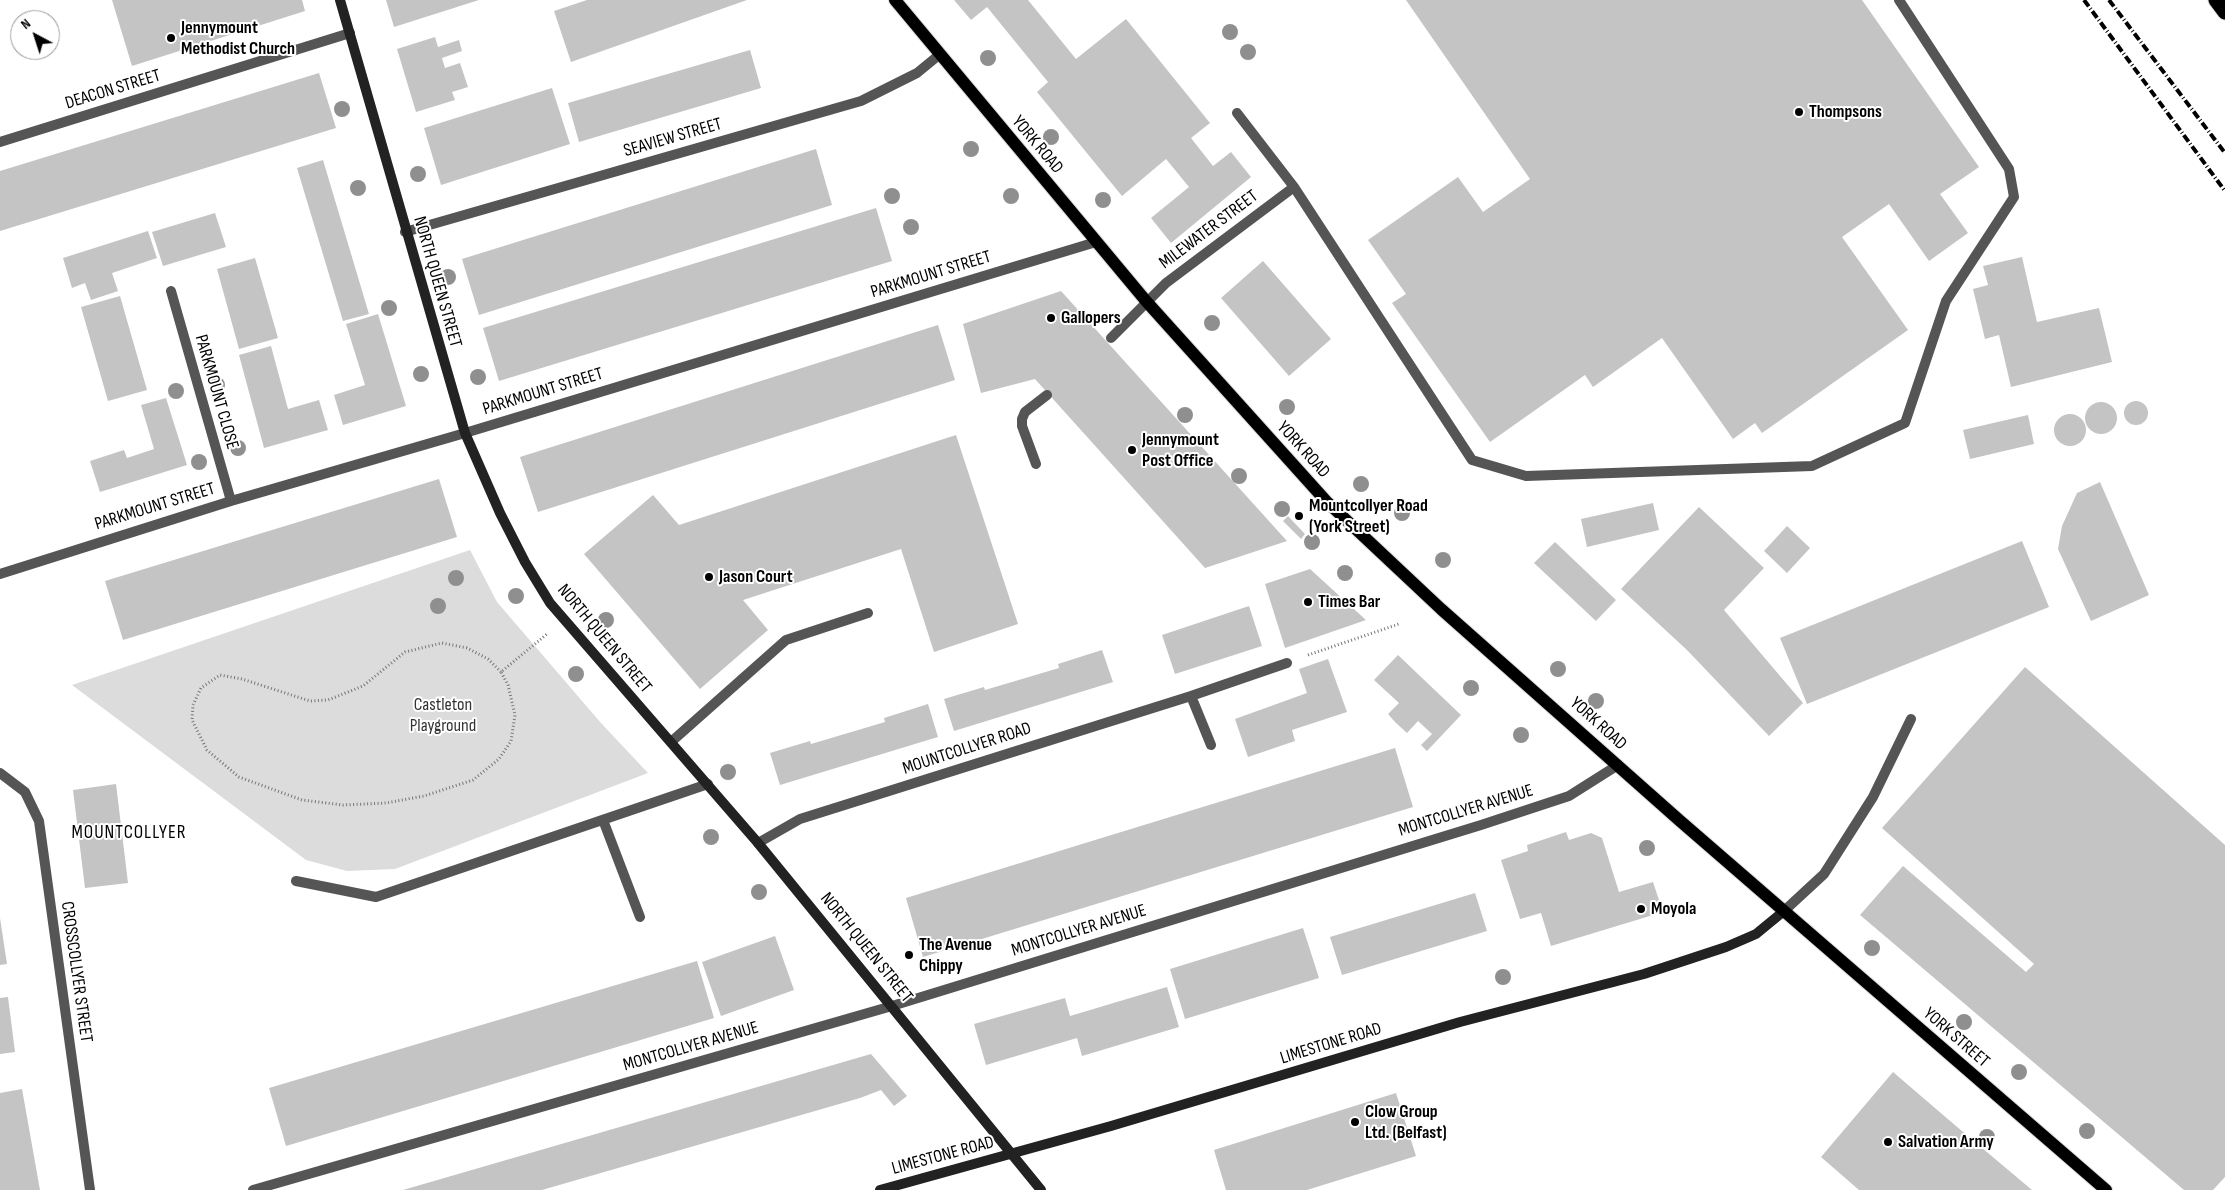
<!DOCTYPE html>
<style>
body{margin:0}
#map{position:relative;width:2225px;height:1190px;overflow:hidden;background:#fff;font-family:"Sofia Sans Condensed",sans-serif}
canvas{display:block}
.north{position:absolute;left:10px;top:10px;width:50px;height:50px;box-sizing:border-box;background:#fff;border:1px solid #999;border-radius:50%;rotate:320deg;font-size:14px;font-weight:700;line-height:20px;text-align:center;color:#000}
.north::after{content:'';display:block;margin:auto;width:18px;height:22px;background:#000;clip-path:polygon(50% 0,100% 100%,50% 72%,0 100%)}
</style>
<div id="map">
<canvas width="2225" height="1190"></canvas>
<div class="north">N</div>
</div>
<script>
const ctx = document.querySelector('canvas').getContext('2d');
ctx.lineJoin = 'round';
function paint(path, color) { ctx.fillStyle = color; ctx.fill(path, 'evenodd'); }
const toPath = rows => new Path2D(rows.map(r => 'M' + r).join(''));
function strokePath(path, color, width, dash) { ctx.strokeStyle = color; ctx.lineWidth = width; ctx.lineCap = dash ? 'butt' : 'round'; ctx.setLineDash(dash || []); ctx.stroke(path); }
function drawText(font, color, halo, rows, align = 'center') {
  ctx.font = font + ' "Sofia Sans Condensed",sans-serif'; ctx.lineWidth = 4; ctx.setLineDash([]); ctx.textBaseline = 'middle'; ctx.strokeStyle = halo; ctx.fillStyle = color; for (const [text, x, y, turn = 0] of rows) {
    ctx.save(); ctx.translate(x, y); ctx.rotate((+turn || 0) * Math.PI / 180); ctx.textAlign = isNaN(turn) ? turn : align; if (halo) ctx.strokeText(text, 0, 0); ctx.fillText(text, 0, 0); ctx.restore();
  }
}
paint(toPath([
 [470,550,497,602,601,723,648,773,395,869,347,871,306,860,72,685]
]), '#dcdcdc');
paint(toPath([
 [112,0,302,0,305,11,132,66],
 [386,0,479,0,394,27],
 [587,0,747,0,571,62,554,11],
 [954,0,1028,0,1076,59,1126,19,1210,123,1191,138,1213,166,1231,152,1251,177,1171,243,1151,218,1189,187,1166,159,1122,196,1037,92,1048,82,987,7,971,20],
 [1406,0,1862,0,1979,167,1940,194,1968,233,1929,261,1889,204,1842,237,1908,330,1762,433,1755,423,1733,439,1662,338,1593,387,1585,375,1490,442,1392,303,1406,294,1368,240,1458,177,1483,212,1530,179],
 [435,37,438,47,459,40,462,51,442,58,445,68,460,63,468,87,452,92,455,100,416,112,397,49],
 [750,50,761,88,579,142,568,103],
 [319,73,336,128,0,231,0,171],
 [552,88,570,144,441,185,424,128],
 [816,149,832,205,479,315,462,259],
 [323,160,369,314,343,321,297,168],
 [876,208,892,261,499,381,483,328],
 [215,213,226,247,163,266,152,232],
 [148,231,157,258,112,273,118,291,91,300,85,283,72,288,63,258],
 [2022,257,2037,322,2099,308,2112,362,2011,387,1999,335,1985,339,1973,289,1988,285,1983,266],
 [255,258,278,338,239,349,217,269],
 [1263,261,1331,339,1289,376,1221,298],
 [1061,291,1287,541,1205,568,1035,379,981,393,963,324],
 [120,296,147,390,108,401,81,307],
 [378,314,406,406,343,425,334,395,365,385,346,324],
 [938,325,955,380,538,512,520,457],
 [271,346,288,409,319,400,328,430,264,448,239,355],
 [166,398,187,465,100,492,90,461,124,450,127,458,154,449,141,405],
 '2124 413a12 12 0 1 1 24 0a12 12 0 1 1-24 0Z',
 '2085 418a16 16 0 1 1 32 0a16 16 0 1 1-32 0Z',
 '2054 430a16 16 0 1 1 32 0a16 16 0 1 1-32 0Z',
 [2028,415,2034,444,1970,459,1963,430],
 [956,435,1018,624,934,652,901,549,743,600,768,630,700,689,584,554,653,495,679,525],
 [439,479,457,537,123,640,105,581],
 [2100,482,2149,595,2091,621,2058,549,2062,526,2077,493],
 [1653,503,1659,530,1587,547,1581,519],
 [1699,507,1764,568,1724,610,1803,703,1769,736,1687,650,1621,589],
 [1288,516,1305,534,1301,539,1283,521],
 [1787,526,1810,548,1787,573,1764,551],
 [2022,541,2049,607,1807,704,1780,638],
 [1555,542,1616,600,1596,621,1534,563],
 [1310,569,1366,620,1285,648,1265,584],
 [1249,606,1262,646,1175,674,1162,635],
 [1102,650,1113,682,954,731,944,699,984,687,985,690,1059,668,1058,664],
 [1398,655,1461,715,1427,751,1421,745,1432,734,1418,721,1407,733,1395,722,1388,714,1399,703,1374,680],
 [1328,659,1347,712,1292,730,1295,741,1248,757,1235,719,1307,693,1299,669],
 [2025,667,2225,845,2225,1177,2213,1190,2184,1190,1860,915,1903,866,2026,972,2034,964,1882,828],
 [928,704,938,737,780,785,770,753,810,741,811,744,885,722,884,718],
 [1395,748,1413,807,923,957,906,898],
 [116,784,128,883,85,888,73,790],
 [1566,832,1569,840,1591,833,1602,838,1619,892,1653,882,1663,912,1551,946,1541,913,1520,919,1501,860,1528,851,1527,845],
 [1475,893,1487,931,1342,975,1330,937],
 [0,918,7,964,0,965],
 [1303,928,1319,978,1185,1019,1170,969],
 [775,936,794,990,721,1016,702,962],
 [697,961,714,1018,286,1146,269,1088],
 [1167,987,1179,1027,1082,1056,1077,1038,986,1065,974,1024,1065,998,1070,1016],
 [8,997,15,1052,0,1054,0,998],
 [871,1054,907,1096,894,1106,881,1090,860,1098,542,1190,403,1190],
 [1893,1072,1956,1126,2032,1190,1859,1190,1821,1157],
 [22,1089,40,1190,0,1190,0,1093],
 [1396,1093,1416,1156,1307,1190,1226,1190,1214,1150]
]), '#c4c4c4');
const primary = toPath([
 [895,0,1146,301,1326,501,1441,609,1679,820,2106,1190]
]);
const motorway = toPath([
 [2216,0,2225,12]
]);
strokePath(primary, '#dbdbdb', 14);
strokePath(motorway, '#dbdbdb', 17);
strokePath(toPath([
 [1308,655,1399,624],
 [501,672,488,659,467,648,442,643,405,652,363,686,328,700,310,701,242,679,220,675,201,688,193,705,192,720,207,750,239,777,302,800,343,805,386,803,424,796,473,780,499,759,511,741,515,715,508,685,501,672,547,634]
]), '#777', 3, [1, 2.5]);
strokePath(toPath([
 [1237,113,1294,187,1472,460,1526,476,1812,466,1905,423,1946,301,2014,197,2009,169,1899,0],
 [1111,338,1166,283,1294,187],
 [1036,464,1022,426,1022,419,1025,412,1047,395],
 [671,742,786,640,868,613],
 [603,820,640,917],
 [296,881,376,897,708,784],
 [1784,911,1824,874,1873,797,1911,719]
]), '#555', 10);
strokePath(toPath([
 [0,142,350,33],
 [405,232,861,101,917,73,939,55],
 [171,291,231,501],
 [0,574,231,501,465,433,1096,242],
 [1191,696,1211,745],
 [0,773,25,792,39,821,90,1190],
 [758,843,800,819,1191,696,1287,663],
 [253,1190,892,1006,1481,825,1569,796,1618,765]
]), '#555', 10);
strokePath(toPath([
 [340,0,465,433,500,513,525,562,550,603,758,843,1041,1190],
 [880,1190,1111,1126,1460,1022,1644,974,1726,947,1756,934,1784,911]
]), '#222', 10);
strokePath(primary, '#000', 12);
strokePath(motorway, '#000', 15);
strokePath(toPath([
 [2084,0,2225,191],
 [2109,0,2225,153]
]), '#000', 4, [8, 2.5, 1, 2.5]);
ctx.fillStyle = '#8f8f8f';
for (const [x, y] of [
 [1230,32],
 [1248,52],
 [988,58],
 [342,109],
 [1051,137],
 [971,149],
 [418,174],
 [358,188],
 [892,196],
 [1011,196],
 [1103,200],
 [911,227],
 [448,277],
 [389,308],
 [1212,323],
 [421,374],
 [478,377],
 [217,385],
 [176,391],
 [1287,407],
 [1185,415],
 [238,448],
 [199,462],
 [1239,476],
 [1361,484],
 [1282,509],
 [1402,513],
 [1312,542],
 [1443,560],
 [1345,573],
 [456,578],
 [516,596],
 [438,606],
 [606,620],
 [1558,669],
 [576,674],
 [1471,688],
 [1596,701],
 [1521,735],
 [728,772],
 [711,837],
 [1647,848],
 [759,892],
 [1872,948],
 [1503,977],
 [1964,1022],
 [2019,1072],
 [2087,1131],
 [1987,1137]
]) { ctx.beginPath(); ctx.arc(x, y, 8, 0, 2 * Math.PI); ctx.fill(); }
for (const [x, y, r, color] of [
 [171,38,5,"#000"],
 [1799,112,5,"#000"],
 [1051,318,5,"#000"],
 [1132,450,5,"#000"],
 [1299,516,5,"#000"],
 [709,577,5,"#000"],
 [1308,602,5,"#000"],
 [1641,909,5,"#000"],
 [909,955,5,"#000"],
 [1355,1122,5,"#000"],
 [1888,1142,5,"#000"]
]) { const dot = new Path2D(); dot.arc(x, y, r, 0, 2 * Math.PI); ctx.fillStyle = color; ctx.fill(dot); strokePath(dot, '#fff', 2); }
drawText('bold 18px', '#000', '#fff', [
 ["Jennymount",181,28],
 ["Methodist Church",181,49],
 ["Thompsons",1809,112],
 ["Gallopers",1061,318],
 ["Jennymount",1142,440],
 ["Post Office",1142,461],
 ["Mountcollyer Road",1309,506],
 ["(York Street)",1309,527],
 ["Jason Court",719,577],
 ["Times Bar",1318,602],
 ["Moyola",1651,909],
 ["The Avenue",919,945],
 ["Chippy",919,966],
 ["Clow Group",1365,1112],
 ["Ltd. (Belfast)",1365,1133],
 ["Salvation Army",1898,1142]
], 'left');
drawText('18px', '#000', '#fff', [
 ["DEACON STREET",113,90,-17],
 ["SEAVIEW STREET",673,138,-16],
 ["YORK ROAD",1037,145,50],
 ["MILEWATER STREET",1209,230,-37],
 ["PARKMOUNT STREET",931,275,-17],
 ["NORTH QUEEN STREET",437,282,74],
 ["PARKMOUNT CLOSE",216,392,74],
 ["PARKMOUNT STREET",543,392,-17],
 ["YORK ROAD",1303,450,48],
 ["PARKMOUNT STREET",155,507,-17],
 ["NORTH QUEEN STREET",604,639,50],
 ["YORK ROAD",1598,724,42],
 ["MOUNTCOLLYER ROAD",967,749,-18],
 ["MONTCOLLYER AVENUE",1466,811,-17],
 ["MONTCOLLYER AVENUE",1079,931,-17],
 ["NORTH QUEEN STREET",866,948,51],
 ["CROSSCOLLYER STREET",76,972,82],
 ["YORK STREET",1956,1038,41],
 ["LIMESTONE ROAD",1331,1044,-17],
 ["MONTCOLLYER AVENUE",691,1047,-16],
 ["LIMESTONE ROAD",943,1156,-15]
]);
drawText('18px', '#333', '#fff', [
 ["Castleton",443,705],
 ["Playground",443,726]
]);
ctx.letterSpacing = '1px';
drawText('19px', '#000', '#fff', [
 ["MOUNTCOLLYER",129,833]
]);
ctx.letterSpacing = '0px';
</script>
